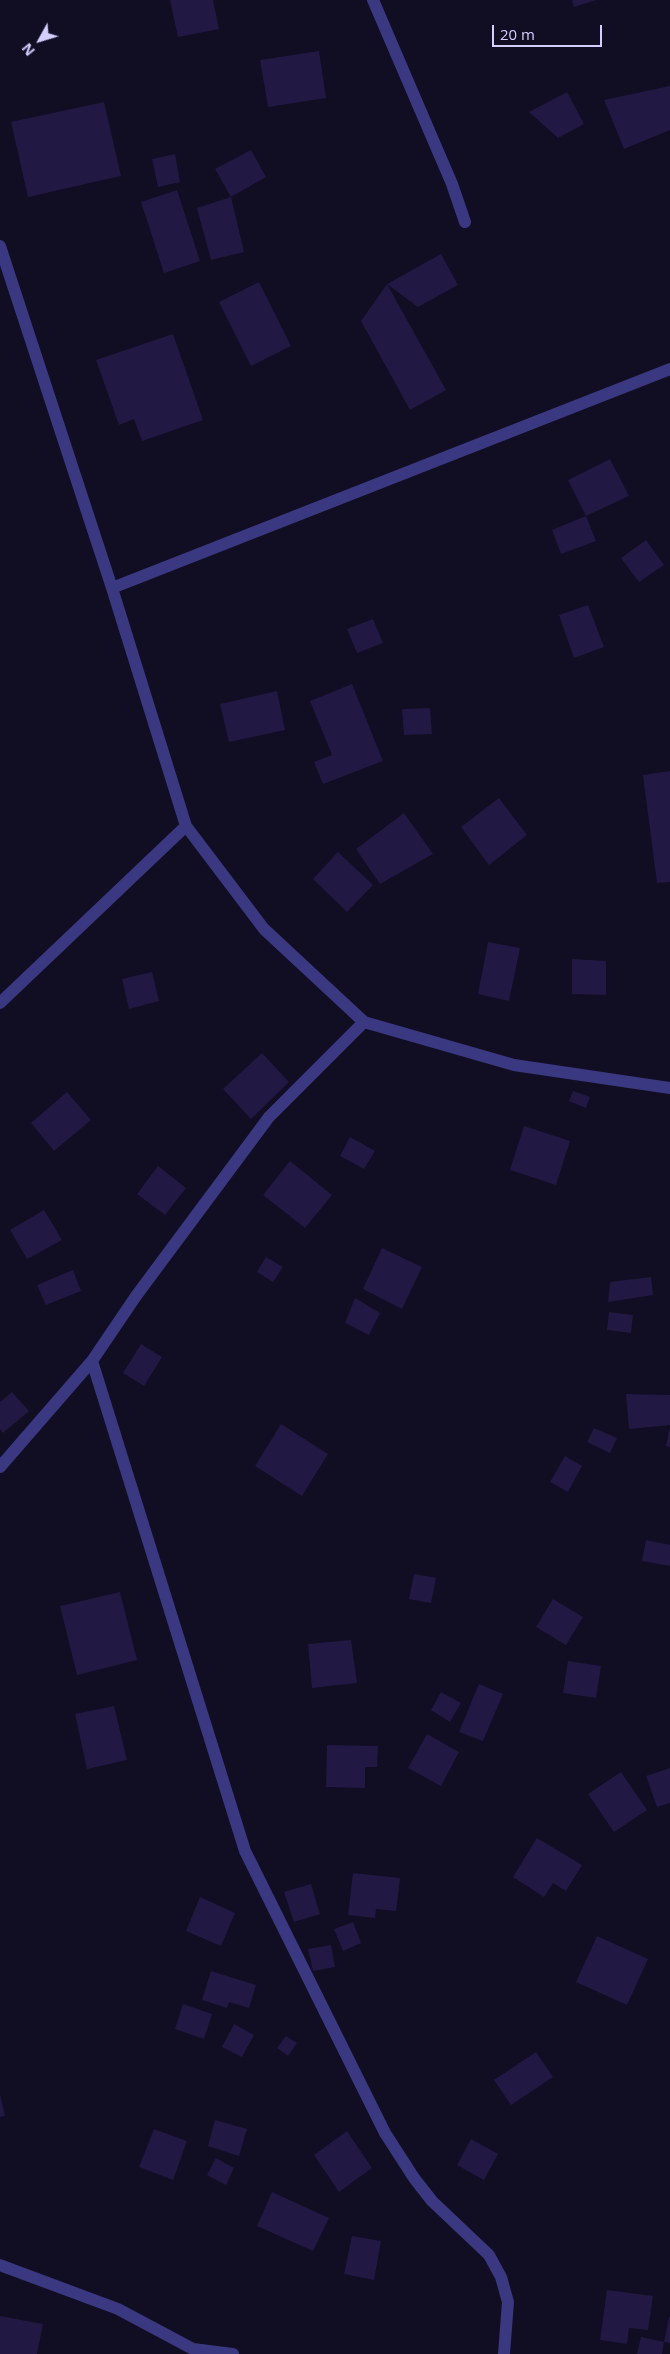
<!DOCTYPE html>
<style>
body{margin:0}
#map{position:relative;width:670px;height:2354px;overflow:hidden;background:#110d22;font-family:"Open Sans",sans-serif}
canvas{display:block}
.north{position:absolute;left:15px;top:15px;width:50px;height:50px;-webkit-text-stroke:4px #110d22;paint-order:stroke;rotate:231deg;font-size:14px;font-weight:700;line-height:20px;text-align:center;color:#d3ceff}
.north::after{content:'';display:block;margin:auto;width:18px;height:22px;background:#d3ceff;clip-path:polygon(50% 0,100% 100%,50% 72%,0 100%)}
.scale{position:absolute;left:492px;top:25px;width:110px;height:22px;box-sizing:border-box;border:2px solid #d3ceff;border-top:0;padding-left:6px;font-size:15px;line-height:18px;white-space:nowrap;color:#d3ceff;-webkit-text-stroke:4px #110d22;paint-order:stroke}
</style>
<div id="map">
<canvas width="670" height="2354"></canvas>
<div class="north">N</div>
<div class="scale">20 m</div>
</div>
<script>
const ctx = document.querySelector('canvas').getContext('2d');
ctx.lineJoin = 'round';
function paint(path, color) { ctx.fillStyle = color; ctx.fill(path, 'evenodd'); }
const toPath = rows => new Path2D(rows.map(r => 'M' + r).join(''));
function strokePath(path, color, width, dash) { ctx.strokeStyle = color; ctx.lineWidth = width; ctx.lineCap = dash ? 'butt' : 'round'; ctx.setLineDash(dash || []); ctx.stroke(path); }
paint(toPath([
 [170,0,213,0,219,29,178,37],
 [572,0,596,0,574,7],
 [319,51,326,98,268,107,260,60],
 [670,86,670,130,624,149,604,100],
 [567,92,584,124,558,138,529,112],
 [104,102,121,176,28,197,11,122],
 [251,150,266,177,231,197,215,169],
 [175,154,180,182,158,187,152,159],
 [177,190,200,261,164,273,141,202],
 [231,197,244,252,211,260,197,208],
 [441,254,458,285,418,307,387,284],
 [259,282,291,346,251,366,219,302],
 [387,284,446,390,410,410,361,321],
 [173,334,203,420,142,441,134,419,119,425,96,360],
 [610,459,629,496,586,516,596,541,561,554,552,530,586,516,568,480],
 [646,540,664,565,639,582,621,558],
 [588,605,604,647,574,658,559,615],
 [373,619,383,643,357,653,347,629],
 [352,684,383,761,323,784,314,762,332,755,310,701],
 [277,691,285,730,229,742,220,704],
 [430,708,432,734,404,735,402,709],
 [670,771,670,882,657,883,643,775],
 [499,798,527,835,489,865,461,827],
 [404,813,433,854,380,884,356,849],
 [338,852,373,885,347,912,313,879],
 [488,942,520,948,509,1001,478,994],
 [572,959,606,961,606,995,572,994],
 [152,972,159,1001,129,1009,122,979],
 [262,1053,289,1082,251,1119,223,1089],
 [573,1091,590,1097,586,1108,569,1101],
 [67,1092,91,1120,54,1151,31,1123],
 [524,1126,570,1141,556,1185,510,1170],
 [350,1137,375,1151,364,1169,340,1156],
 [290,1161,332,1195,305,1228,263,1195],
 [158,1166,186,1188,165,1215,137,1194],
 [44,1210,62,1240,27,1259,10,1230],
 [382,1248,422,1267,402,1309,363,1289],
 [266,1257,283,1267,273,1282,257,1272],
 [73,1270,81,1291,46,1305,37,1285],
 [651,1277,653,1295,608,1302,610,1282],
 [355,1298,380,1313,369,1335,345,1323],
 [609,1312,633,1315,631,1333,607,1330],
 [141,1344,162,1357,144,1386,123,1373],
 [12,1392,29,1411,3,1433,0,1429,0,1402],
 [626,1394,670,1395,670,1425,629,1429],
 [281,1424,328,1454,302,1496,255,1466],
 [594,1428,617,1438,610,1453,587,1442],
 [669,1430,670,1430,670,1447,666,1446],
 [565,1456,582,1466,568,1492,550,1482],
 [646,1540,670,1545,670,1566,642,1561],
 [414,1574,436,1578,431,1603,409,1599],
 [120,1592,137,1660,77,1675,60,1606],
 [553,1599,583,1617,566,1645,536,1627],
 [351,1640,357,1683,312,1688,308,1644],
 [568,1661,601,1666,596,1698,563,1693],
 [479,1684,503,1694,483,1741,459,1732],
 [441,1692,461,1703,450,1722,431,1710],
 [114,1706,127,1760,87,1769,75,1714],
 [427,1734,459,1752,441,1786,408,1768],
 [327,1745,378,1746,377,1767,365,1767,365,1788,326,1787],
 [670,1768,670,1803,657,1807,646,1776],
 [621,1772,647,1810,614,1832,588,1794],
 [537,1838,582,1865,566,1891,553,1883,544,1897,513,1877],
 [353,1873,400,1878,396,1911,376,1909,375,1918,348,1915],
 [311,1884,320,1914,294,1922,284,1892],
 [200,1897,235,1913,221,1946,186,1931],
 [353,1922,361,1943,343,1951,334,1929],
 [597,1936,648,1959,627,2005,576,1982],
 [331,1945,335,1967,313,1971,308,1949],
 [211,1971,256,1985,249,2008,229,2002,227,2008,202,2000],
 [183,2004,212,2014,204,2039,175,2029],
 [234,2024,254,2035,242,2057,222,2047],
 [286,2036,297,2043,288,2056,277,2048],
 [536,2052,553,2077,511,2105,494,2080],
 [0,2094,5,2116,0,2117],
 [215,2120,247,2129,239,2156,208,2146],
 [154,2129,187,2141,173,2180,139,2167],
 [347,2131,372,2168,339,2192,314,2155],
 [471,2139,498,2154,484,2180,457,2165],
 [216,2158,234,2168,226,2185,207,2175],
 [272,2192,329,2218,313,2251,257,2226],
 [352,2236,381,2241,374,2280,344,2274],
 [607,2290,653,2296,648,2330,629,2328,627,2344,600,2340],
 [0,2316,43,2324,37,2354,0,2354],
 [669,2317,670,2317,670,2343,664,2342],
 [641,2337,664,2342,662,2354,637,2354]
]), '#211943');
strokePath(toPath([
 [373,0,452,184,465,222],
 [0,246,112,588,186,826,264,929,364,1022,514,1065,670,1088],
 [112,588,670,369],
 [0,1003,186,826],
 [92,1361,245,1851,385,2133,414,2178,432,2201,489,2255,501,2277,508,2302,504,2354],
 [0,1467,92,1361,136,1296,269,1117,364,1022],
 [0,2265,118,2309,193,2349,233,2354]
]), '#3a3881', 12);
</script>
